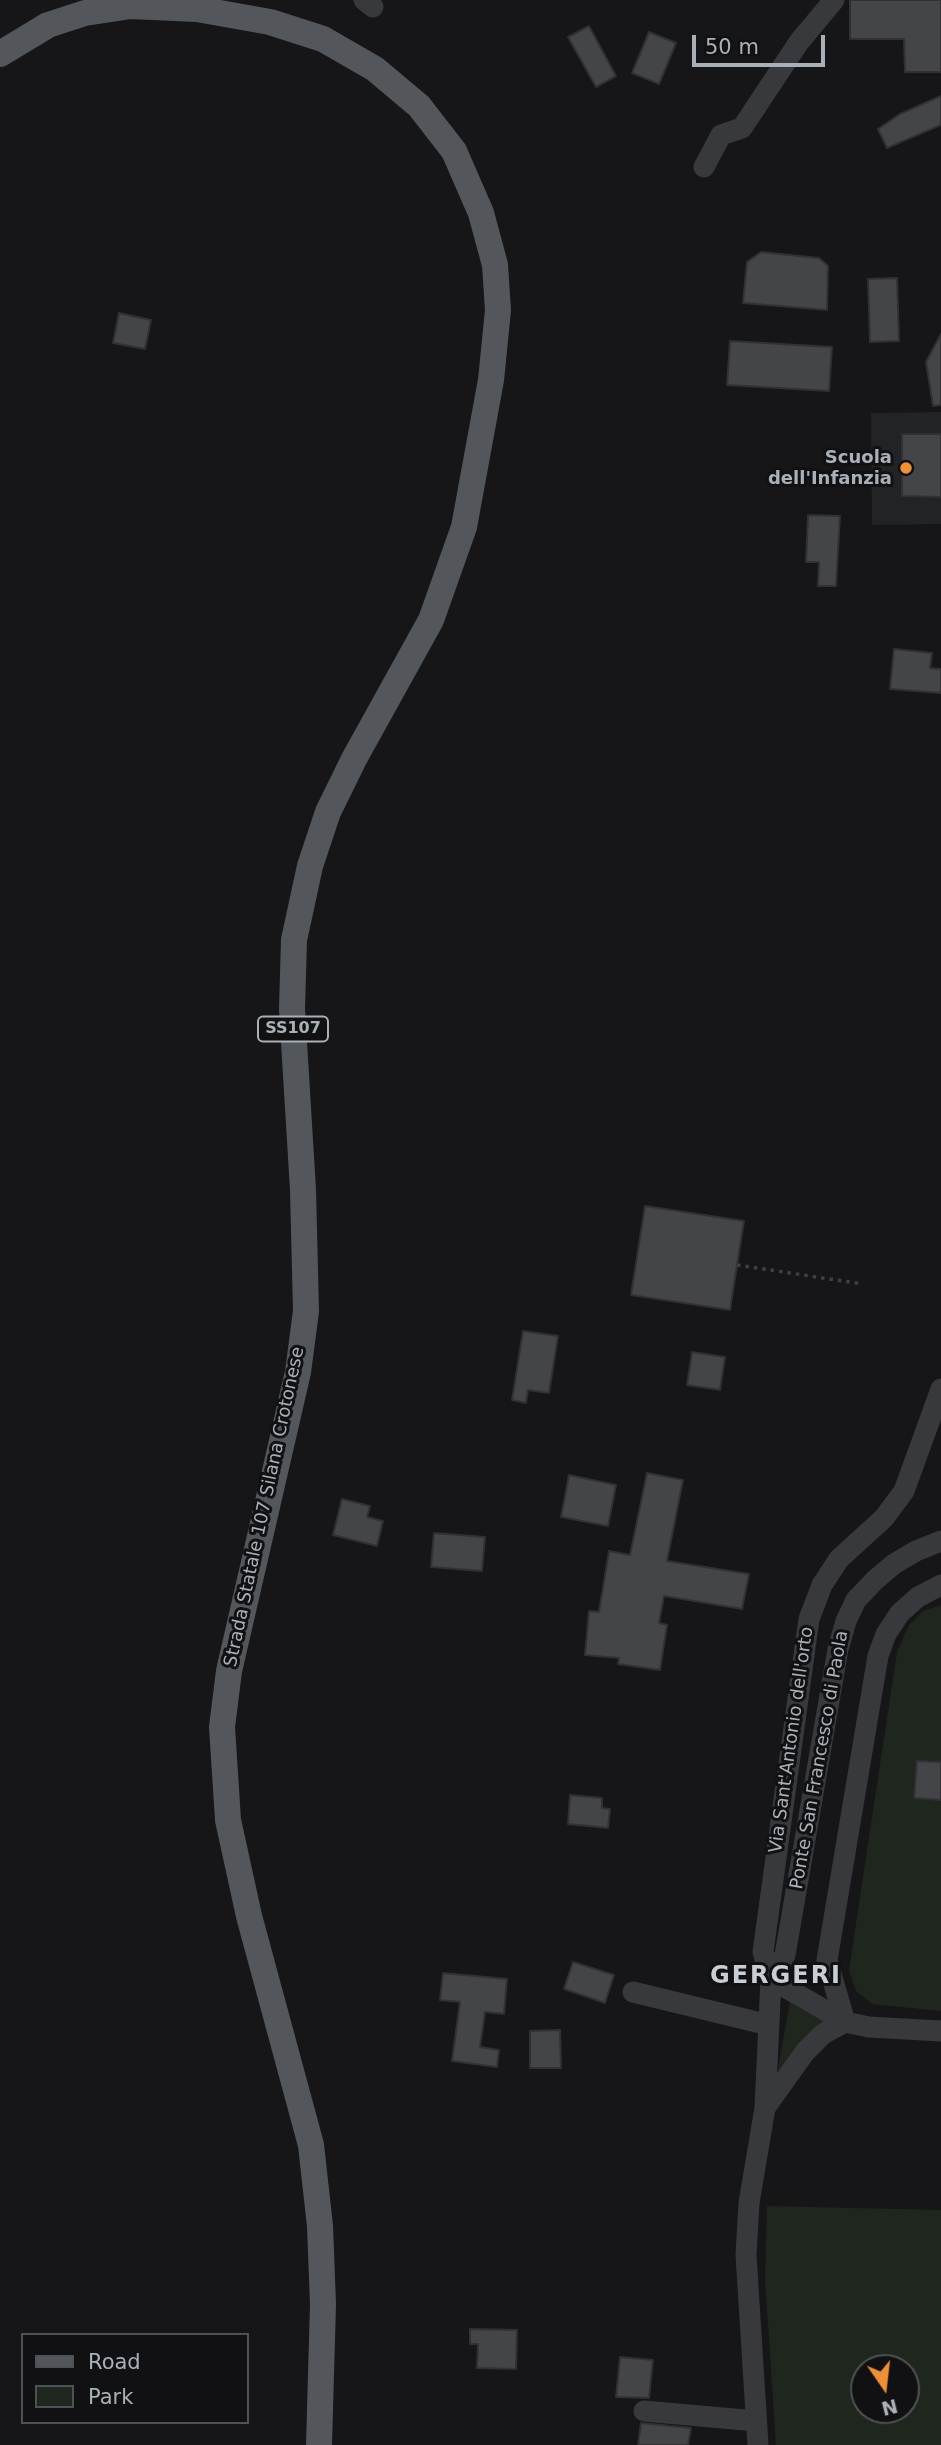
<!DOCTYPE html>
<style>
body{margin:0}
#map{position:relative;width:941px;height:2445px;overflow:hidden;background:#161618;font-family:"DejaVu Sans",sans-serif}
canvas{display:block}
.legend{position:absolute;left:21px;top:2333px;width:228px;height:91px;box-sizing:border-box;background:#111113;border:2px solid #4e5155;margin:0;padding:9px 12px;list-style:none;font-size:21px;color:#a9b0b8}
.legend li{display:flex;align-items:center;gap:14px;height:35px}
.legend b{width:35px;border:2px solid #4e5155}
.north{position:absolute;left:850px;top:2354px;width:70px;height:70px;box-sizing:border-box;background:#111113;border:2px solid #4e5155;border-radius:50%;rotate:166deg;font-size:19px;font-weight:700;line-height:28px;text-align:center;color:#a9b0b8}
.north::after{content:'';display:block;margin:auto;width:24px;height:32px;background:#ed9039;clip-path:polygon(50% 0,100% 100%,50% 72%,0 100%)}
.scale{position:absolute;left:692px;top:35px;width:133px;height:32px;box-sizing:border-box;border:4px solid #a9b0b8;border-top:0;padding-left:9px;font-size:21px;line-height:24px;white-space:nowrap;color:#a9b0b8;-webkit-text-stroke:5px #111113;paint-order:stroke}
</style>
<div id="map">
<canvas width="941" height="2445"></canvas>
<ul class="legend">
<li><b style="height:9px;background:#53575c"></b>Road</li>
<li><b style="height:19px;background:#1e261e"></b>Park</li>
</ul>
<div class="north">N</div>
<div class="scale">50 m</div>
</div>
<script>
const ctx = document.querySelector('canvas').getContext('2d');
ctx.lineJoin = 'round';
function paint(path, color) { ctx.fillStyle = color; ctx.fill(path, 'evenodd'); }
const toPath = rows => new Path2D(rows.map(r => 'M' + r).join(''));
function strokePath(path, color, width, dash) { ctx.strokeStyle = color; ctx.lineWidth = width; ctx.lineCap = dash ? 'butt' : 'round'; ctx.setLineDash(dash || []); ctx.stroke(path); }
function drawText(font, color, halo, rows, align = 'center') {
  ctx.font = font + ' "DejaVu Sans",sans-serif'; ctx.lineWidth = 6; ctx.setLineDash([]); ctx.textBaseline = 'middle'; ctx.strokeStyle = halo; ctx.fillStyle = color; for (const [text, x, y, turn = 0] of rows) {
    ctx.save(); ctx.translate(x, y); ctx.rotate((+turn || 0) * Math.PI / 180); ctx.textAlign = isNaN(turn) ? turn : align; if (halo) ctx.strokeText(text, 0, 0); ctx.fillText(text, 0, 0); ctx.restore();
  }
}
paint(toPath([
 [941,412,941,524,872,525,871,413]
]), '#222325');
paint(toPath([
 [941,1605,941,2011,872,2004,856,1991,849,1970,897,1652,909,1625,923,1611],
 [790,2002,819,2019,831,2023,777,2074],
 [767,2206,941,2210,941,2445,776,2445,765,2279],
 [906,2368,906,2410,864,2410,864,2368]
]), '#1e261e');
const building = toPath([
 [850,0,941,0,941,72,905,72,904,39,850,39,850,0],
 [589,26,616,76,596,87,568,37,589,26],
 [649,32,676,43,659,84,632,73,649,32],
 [941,96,941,125,887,148,878,129,900,114,941,96],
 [761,252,819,258,828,266,827,310,743,303,747,262,761,252],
 [897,278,899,341,870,342,868,279,897,278],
 [119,313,151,320,145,349,113,343,119,313],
 [941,334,941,405,933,406,926,362,941,334],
 [730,341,832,347,829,391,727,385,730,341],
 [902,434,941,434,941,497,902,496,902,434],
 [808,515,840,516,836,586,818,586,819,562,806,562,808,515],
 [894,649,932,653,930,668,941,669,941,693,890,689,894,649],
 [645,1206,744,1221,730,1310,631,1295,645,1206],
 [523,1331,558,1336,549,1393,528,1390,526,1403,512,1400,523,1331],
 [692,1352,725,1357,720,1390,687,1385,692,1352],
 [647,1473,683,1480,667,1561,749,1574,742,1609,664,1596,659,1623,667,1625,660,1670,618,1664,619,1658,585,1655,589,1611,599,1612,609,1551,630,1555,647,1473],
 [569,1475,616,1485,608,1526,561,1517,569,1475],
 [342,1499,370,1506,367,1517,383,1521,377,1546,333,1535,342,1499],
 [434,1533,485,1537,482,1571,431,1567,434,1533],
 [917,1761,941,1762,941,1800,914,1798,917,1761],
 [570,1795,602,1798,602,1808,610,1809,608,1828,568,1824,570,1795],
 [573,1962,614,1975,605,2003,564,1989,573,1962],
 [443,1973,507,1979,504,2014,485,2012,480,2047,499,2050,497,2067,452,2061,460,2002,440,2000,443,1973],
 [560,2030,561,2068,530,2068,530,2031,560,2030],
 [470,2329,517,2330,516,2369,477,2368,478,2344,470,2344,470,2329],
 [620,2357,653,2360,649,2398,616,2397,620,2357],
 [641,2423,691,2428,688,2445,638,2445,641,2423]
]);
paint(building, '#434548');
strokePath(building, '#303134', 2);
strokePath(toPath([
 [737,1265,863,1284]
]), '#3d4044', 3.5, [3.5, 5]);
strokePath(toPath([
 [364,0,373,7],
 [704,167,721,135,742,128,799,42,834,0],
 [771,1979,785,1955,838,1649,846,1621,856,1600,875,1580,894,1564,916,1551,941,1541],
 [771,1979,845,2022],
 [633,1992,769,2025],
 [845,2022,827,1960,878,1656,886,1634,900,1613,918,1597,941,1585],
 [765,2108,771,1979,763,1952,809,1619,822,1585,839,1559,884,1518,904,1491,941,1389],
 [644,2411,756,2421],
 [758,2445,746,2255,749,2203,765,2108,805,2052,823,2034,845,2022,869,2027,941,2031]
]), '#37393d', 21);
strokePath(toPath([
 [0,54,48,25,85,13,131,6,197,9,270,22,323,39,375,69,419,106,454,151,481,213,495,265,498,310,491,380,464,527,431,620,354,759,328,812,310,866,294,940,292,1009,303,1190,306,1311,298,1372,229,1671,222,1727,228,1820,249,1916,311,2145,320,2226,323,2304,319,2445]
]), '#53575c', 26);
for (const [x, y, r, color] of [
 [906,468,7,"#ed9039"]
]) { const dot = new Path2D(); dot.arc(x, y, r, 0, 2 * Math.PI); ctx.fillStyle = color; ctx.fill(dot); strokePath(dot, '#111113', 2.5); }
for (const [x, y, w] of [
 [293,1029,70]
]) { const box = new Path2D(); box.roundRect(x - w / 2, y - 12.5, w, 25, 5); ctx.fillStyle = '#111113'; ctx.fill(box); strokePath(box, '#a9b0b8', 2); }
drawText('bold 16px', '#a9b0b8', null, [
 ["SS107",293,1029]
]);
drawText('bold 18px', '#a9b0b8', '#111113', [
 ["Scuola",892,458],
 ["dell'Infanzia",892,479]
], 'right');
drawText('18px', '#a9b0b8', '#111113', [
 ["Strada Statale 107 Silana Crotonese",265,1507,-78],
 ["Via Sant'Antonio dell'orto",792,1740,-82],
 ["Ponte San Francesco di Paola",820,1760,-80]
]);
ctx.letterSpacing = '2px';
drawText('bold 24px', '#c9ced4', '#111113', [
 ["GERGERI",776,1977]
]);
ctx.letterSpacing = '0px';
</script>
